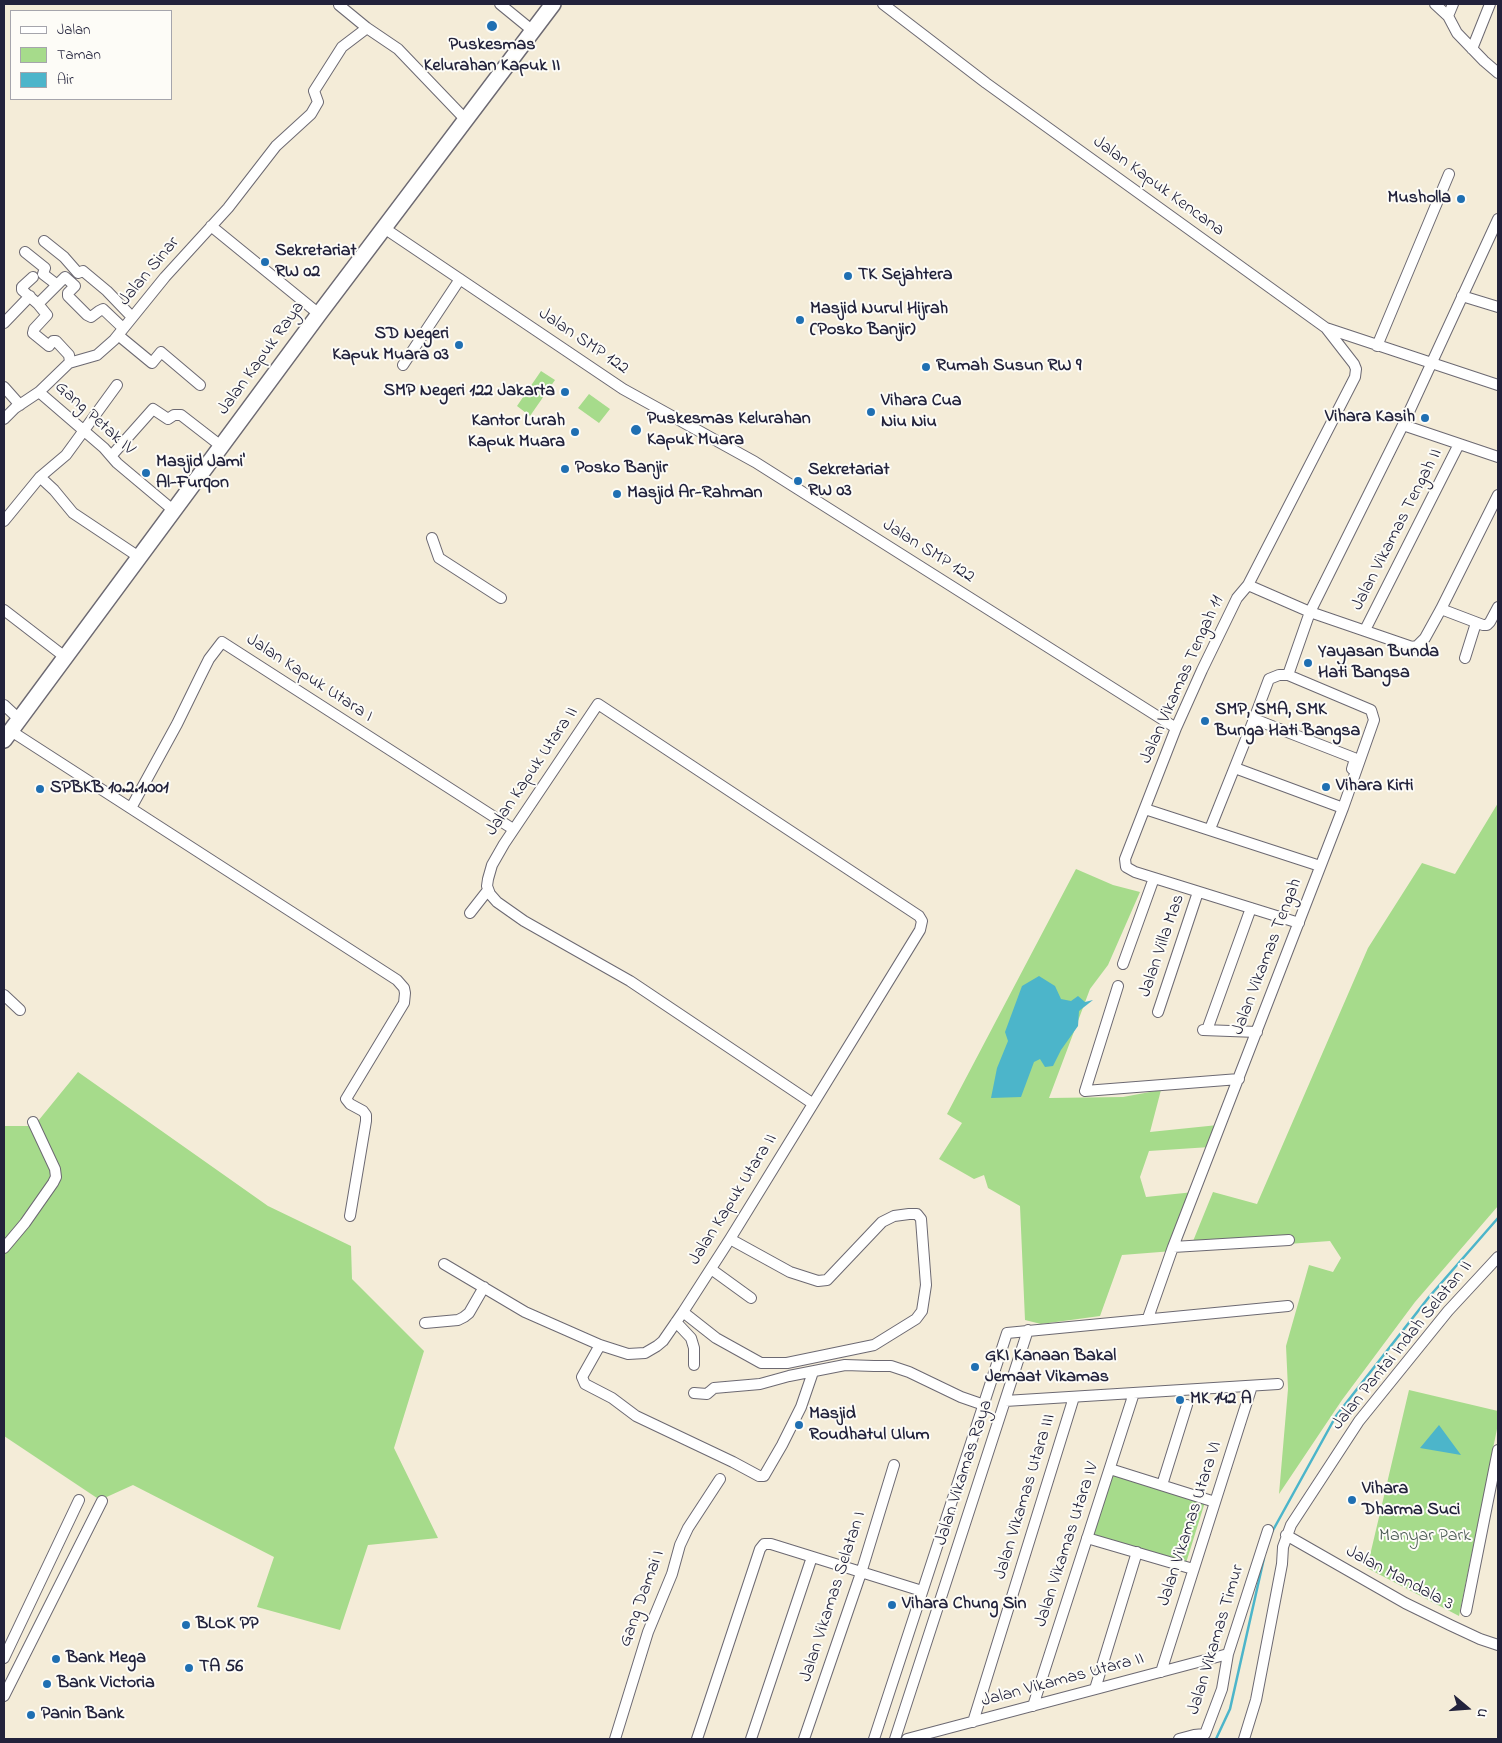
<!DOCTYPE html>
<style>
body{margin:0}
#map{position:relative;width:1502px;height:1743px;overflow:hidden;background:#f4ecd8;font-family:"Indie Flower",sans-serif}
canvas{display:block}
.frame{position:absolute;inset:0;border:5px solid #22223b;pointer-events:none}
.legend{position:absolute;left:10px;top:10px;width:162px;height:90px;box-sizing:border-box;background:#fdfcf7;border:1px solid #a5a5ac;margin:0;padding:6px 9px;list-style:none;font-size:15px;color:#22223b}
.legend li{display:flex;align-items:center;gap:10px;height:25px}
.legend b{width:25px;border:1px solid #a5a5ac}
.north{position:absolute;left:1442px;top:1683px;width:50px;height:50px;-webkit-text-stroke:4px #fdfcf7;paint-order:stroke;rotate:108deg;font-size:14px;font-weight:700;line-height:20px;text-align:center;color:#22223b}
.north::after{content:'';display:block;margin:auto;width:18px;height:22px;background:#22223b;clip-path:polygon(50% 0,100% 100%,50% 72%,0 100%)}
</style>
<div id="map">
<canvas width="1502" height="1743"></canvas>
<div class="frame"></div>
<ul class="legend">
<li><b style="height:6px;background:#fff"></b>Jalan</li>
<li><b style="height:14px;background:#a6db8b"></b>Taman</li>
<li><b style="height:14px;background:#4cb5ca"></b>Air</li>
</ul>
<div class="north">U</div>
</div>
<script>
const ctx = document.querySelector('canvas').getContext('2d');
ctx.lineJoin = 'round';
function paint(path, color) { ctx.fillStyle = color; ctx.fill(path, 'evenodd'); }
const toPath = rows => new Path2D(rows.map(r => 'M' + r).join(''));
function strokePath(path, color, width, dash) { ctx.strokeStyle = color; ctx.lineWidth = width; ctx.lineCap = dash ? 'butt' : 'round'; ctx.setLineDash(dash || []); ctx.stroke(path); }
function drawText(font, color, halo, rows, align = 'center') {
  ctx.font = font + ' "Indie Flower",sans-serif'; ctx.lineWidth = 4; ctx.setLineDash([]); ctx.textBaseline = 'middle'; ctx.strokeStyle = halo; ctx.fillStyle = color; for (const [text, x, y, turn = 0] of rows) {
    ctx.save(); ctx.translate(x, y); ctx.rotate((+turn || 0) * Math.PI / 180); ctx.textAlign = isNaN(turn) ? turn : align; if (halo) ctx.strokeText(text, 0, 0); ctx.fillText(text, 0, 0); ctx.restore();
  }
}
paint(toPath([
 [541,371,555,380,530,416,517,406],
 [589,394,610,409,599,423,578,408],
 [1498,803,1498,1206,1415,1302,1342,1400,1279,1494,1288,1389,1286,1346,1309,1265,1333,1272,1341,1258,1330,1241,1189,1251,1213,1192,1257,1204,1368,948,1422,863,1455,874],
 [1076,869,1113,885,1140,892,1108,965,1090,989,1049,1098,1123,1097,1161,1090,1150,1132,1218,1125,1210,1147,1149,1151,1140,1177,1146,1197,1194,1192,1173,1251,1122,1255,1100,1316,1041,1324,1025,1320,1020,1206,988,1188,984,1175,974,1179,939,1159,962,1123,947,1114],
 [78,1072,268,1206,351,1246,352,1279,424,1351,394,1448,438,1538,368,1545,340,1630,257,1607,274,1557,133,1485,100,1500,4,1436,4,1126,34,1126],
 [1409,1390,1498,1411,1498,1424,1459,1616,1367,1568],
 [1110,1473,1205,1502,1186,1563,1091,1534]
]), '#a6db8b');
paint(toPath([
 [1039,976,1055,986,1061,999,1071,1001,1078,996,1085,1002,1093,1000,1079,1011,1078,1026,1061,1050,1053,1066,1045,1067,1040,1059,1034,1062,1021,1097,991,1098,997,1068,1008,1041,1005,1032,1022,986],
 [1439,1425,1461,1455,1420,1448]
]), '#4cb5ca');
strokePath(toPath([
 [1272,1532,1336,1416,1429,1297,1498,1218],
 [1216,1739,1230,1709,1264,1558]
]), '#4cb5ca', 2.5);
const minor = toPath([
 [500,4,533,31],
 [883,4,986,83,1326,328,1498,385],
 [1435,4,1448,16,1457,33,1484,61,1498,73],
 [339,5,367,28,398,49,466,120],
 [1448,16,1453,4],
 [1472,49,1490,4],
 [211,226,319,314],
 [384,228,623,389,755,462,1176,728],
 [44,241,64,257,78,273,83,271,107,291,132,317],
 [25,252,45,268,43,274,56,284],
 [33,277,22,287,22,290,38,304,47,315,34,329,33,333,49,346,53,341,56,341,69,355,70,362],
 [1462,296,1498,307],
 [38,304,65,277,75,286,68,293,68,296,87,315,91,317,99,311,103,309,123,328],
 [4,323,30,296],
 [118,335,152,363,161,352,200,385],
 [1377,346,1449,174],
 [403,365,460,279],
 [4,387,20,405],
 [39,392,104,448,117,463,173,510],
 [4,419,15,408,39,392,69,363,97,355,114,340,165,277,228,208,276,146,311,114,318,102,314,91,342,47,367,28],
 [1403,425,1498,457],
 [111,454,113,454,153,409,168,419,174,415,181,415,221,446],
 [40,477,54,490,73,513,139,557],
 [4,521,40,477,66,455,117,385],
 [432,538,439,558,501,598],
 [1248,585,1310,612,1412,647,1417,646,1425,638,1441,609,1498,495],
 [1441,609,1483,625,1487,625,1490,622,1498,607],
 [4,610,65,657],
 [1365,630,1459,444],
 [1465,658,1476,623],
 [1288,675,1310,612,1403,425,1498,219],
 [4,705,19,719],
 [1254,719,1354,758,1355,759,1352,769],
 [11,731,397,980,404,988,405,993,404,1003,346,1099,350,1104,363,1111,366,1115,366,1121,350,1216],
 [1235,768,1343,808],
 [131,808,177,724,200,677,209,659,222,642,513,829],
 [1145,809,1320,866],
 [470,913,488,890],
 [1299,923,1135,872,1126,867,1125,859,1176,728,1202,670,1237,598,1248,585,1355,377,1356,369,1354,364,1326,328],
 [1123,964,1154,878],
 [1118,986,1085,1091,1239,1079],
 [4,995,20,1010],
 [1158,1012,1198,892],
 [1203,1030,1257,1032],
 [1207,1030,1251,908],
 [1173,1247,1289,1240],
 [4,1248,25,1223,53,1183,56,1177,55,1169,33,1122],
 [444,1264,525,1312,600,1345,628,1354,645,1353,657,1346,663,1341,683,1312,730,1239,920,930,922,921,919,916,598,704,504,844,492,865,488,879,487,886,490,894,497,902,524,921,630,981,812,1103],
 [711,1269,751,1298],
 [683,1312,716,1338,761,1363,787,1363,874,1345,916,1319,922,1311,926,1285,921,1219,917,1214,909,1214,894,1216,882,1222,827,1280,818,1281,790,1272,730,1239],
 [1148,1318,1173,1247,1343,808,1374,720,1371,710,1288,675,1279,675,1269,679,1254,719,1210,829],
 [676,1322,691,1338,694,1348,694,1365],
 [425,1323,458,1320,464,1317,469,1313,484,1287],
 [600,1345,582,1377,585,1384,612,1398,636,1416,733,1462,759,1476,764,1476,782,1445,801,1407,813,1372],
 [694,1393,707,1394,714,1388,760,1384,789,1376,845,1365,874,1366,891,1366,909,1372,961,1397,984,1405],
 [1005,1401,1278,1384],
 [1110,1469,1215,1502],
 [1162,1485,1187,1405],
 [1286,1535,1405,1603,1450,1625,1480,1639,1498,1645],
 [1087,1538,1193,1569],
 [1466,1611,1498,1450],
 [4,1658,79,1500],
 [1161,1672,1252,1386],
 [1095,1689,1137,1552],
 [4,1696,102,1501],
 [1033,1706,1134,1393],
 [973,1722,1074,1397],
 [615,1739,648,1632,672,1574,680,1545,688,1528,720,1479],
 [697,1739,760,1549,764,1544,771,1544,922,1591],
 [751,1739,812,1557],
 [804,1739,861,1573,894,1465],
 [874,1739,1007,1333,1288,1306],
 [895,1739,1028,1330],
 [907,1739,1228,1654],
 [1179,1739,1194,1735,1205,1734,1222,1689,1228,1654,1268,1530],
 [1244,1739,1256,1700,1282,1564,1283,1547,1291,1525,1359,1421,1448,1311,1498,1257]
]);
const secondary = toPath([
 [4,740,319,314,553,4]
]);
strokePath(minor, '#6c6972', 12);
strokePath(secondary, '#6c6972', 18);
strokePath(minor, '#fff', 10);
strokePath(secondary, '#fff', 15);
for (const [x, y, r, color] of [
 [492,26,6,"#1f6fb2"],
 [1461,199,5,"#1f6fb2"],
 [265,262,5,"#1f6fb2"],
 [848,276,5,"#1f6fb2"],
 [800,320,5,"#1f6fb2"],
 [459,345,5,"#1f6fb2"],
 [926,367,5,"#1f6fb2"],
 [565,392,5,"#1f6fb2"],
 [871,412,5,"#1f6fb2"],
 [1425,418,5,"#1f6fb2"],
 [636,430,6,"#1f6fb2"],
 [575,432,5,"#1f6fb2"],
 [565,469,5,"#1f6fb2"],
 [146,473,5,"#1f6fb2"],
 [798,481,5,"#1f6fb2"],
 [617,494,5,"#1f6fb2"],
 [1308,663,5,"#1f6fb2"],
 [1205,721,5,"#1f6fb2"],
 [1326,787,5,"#1f6fb2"],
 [40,789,5,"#1f6fb2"],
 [975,1367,5,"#1f6fb2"],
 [1180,1400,5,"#1f6fb2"],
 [799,1425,5,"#1f6fb2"],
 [1352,1500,5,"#1f6fb2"],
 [892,1605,5,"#1f6fb2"],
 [186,1625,5,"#1f6fb2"],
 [56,1659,5,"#1f6fb2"],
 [189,1668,5,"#1f6fb2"],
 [47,1684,5,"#1f6fb2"],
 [31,1715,5,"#1f6fb2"]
]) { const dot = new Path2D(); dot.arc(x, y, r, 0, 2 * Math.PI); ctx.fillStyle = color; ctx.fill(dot); strokePath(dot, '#fdfcf7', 2); }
drawText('bold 18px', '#22223b', '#fdfcf7', [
 ["Puskesmas",492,46,"center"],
 ["Kelurahan Kapuk II",492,67,"center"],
 ["Musholla",1451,199,"right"],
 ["Sekretariat",275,252],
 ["RW 02",275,273],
 ["TK Sejahtera",858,276],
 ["Masjid Nurul Hijrah",810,310],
 ["(Posko Banjir)",810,331],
 ["SD Negeri",449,335,"right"],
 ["Kapuk Muara 03",449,356,"right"],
 ["Rumah Susun RW 9",936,367],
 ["SMP Negeri 122 Jakarta",555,392,"right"],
 ["Vihara Cua",881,402],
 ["Niu Niu",881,423],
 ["Vihara Kasih",1415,418,"right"],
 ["Puskesmas Kelurahan",647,420],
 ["Kapuk Muara",647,441],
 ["Kantor Lurah",565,422,"right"],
 ["Kapuk Muara",565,443,"right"],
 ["Masjid Jami'",156,463],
 ["Al-Furqon",156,484],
 ["Posko Banjir",575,469],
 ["Sekretariat",808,471],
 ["RW 03",808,492],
 ["Masjid Ar-Rahman",627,494],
 ["Yayasan Bunda",1318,653],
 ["Hati Bangsa",1318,674],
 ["SMP, SMA, SMK",1215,711],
 ["Bunga Hati Bangsa",1215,732],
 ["Vihara Kirti",1336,787],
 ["SPBKB 10.2.1.001",50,789],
 ["GKI Kanaan Bakal",985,1357],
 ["Jemaat Vikamas",985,1378],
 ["MK 142 A",1190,1400],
 ["Masjid",809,1415],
 ["Roudhatul Ulum",809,1436],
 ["Vihara",1362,1490],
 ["Dharma Suci",1362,1511],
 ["Vihara Chung Sin",902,1605],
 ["BLOK PP",196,1625],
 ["Bank Mega",66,1659],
 ["TA 56",199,1668],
 ["Bank Victoria",57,1684],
 ["Panin Bank",41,1715]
], 'left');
drawText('18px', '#22223b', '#fdfcf7', [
 ["Jalan Kapuk Kencana",1158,187,36],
 ["Jalan Sinar",150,272,-50],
 ["Jalan SMP 122",583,342,34],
 ["Jalan Kapuk Raya",262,359,-54],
 ["Gang Petak IV",94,419,42],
 ["Jalan Vikamas Tengah II",1398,530,-63],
 ["Jalan SMP 122",928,552,32],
 ["Jalan Kapuk Utara I",309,679,33],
 ["Jalan Vikamas Tengah 11",1183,680,-66],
 ["Jalan Kapuk Utara II",533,772,-56],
 ["Jalan Villa Mas",1163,946,-71],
 ["Jalan Vikamas Tengah",1268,957,-69],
 ["Jalan Kapuk Utara II",734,1200,-58],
 ["Jalan Pantai Indah Selatan II",1403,1346,-51],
 ["Jalan Vikamas Raya",965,1473,-72],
 ["Jalan Vikamas Utara III",1026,1497,-73],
 ["Jalan Vikamas Utara VI",1191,1524,-72],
 ["Jalan Vikamas Utara IV",1068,1545,-72],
 ["Jalan Mandala 3",1399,1579,28],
 ["Jalan Vikamas Selatan I",834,1597,-72],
 ["Gang Damai I",643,1599,-70],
 ["Jalan Vikamas Timur",1217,1640,-73],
 ["Jalan Vikamas Utara II",1063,1681,-15]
]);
drawText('18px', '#4a5a53', '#fdfcf7', [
 ["Manyar Park",1425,1537]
]);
</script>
